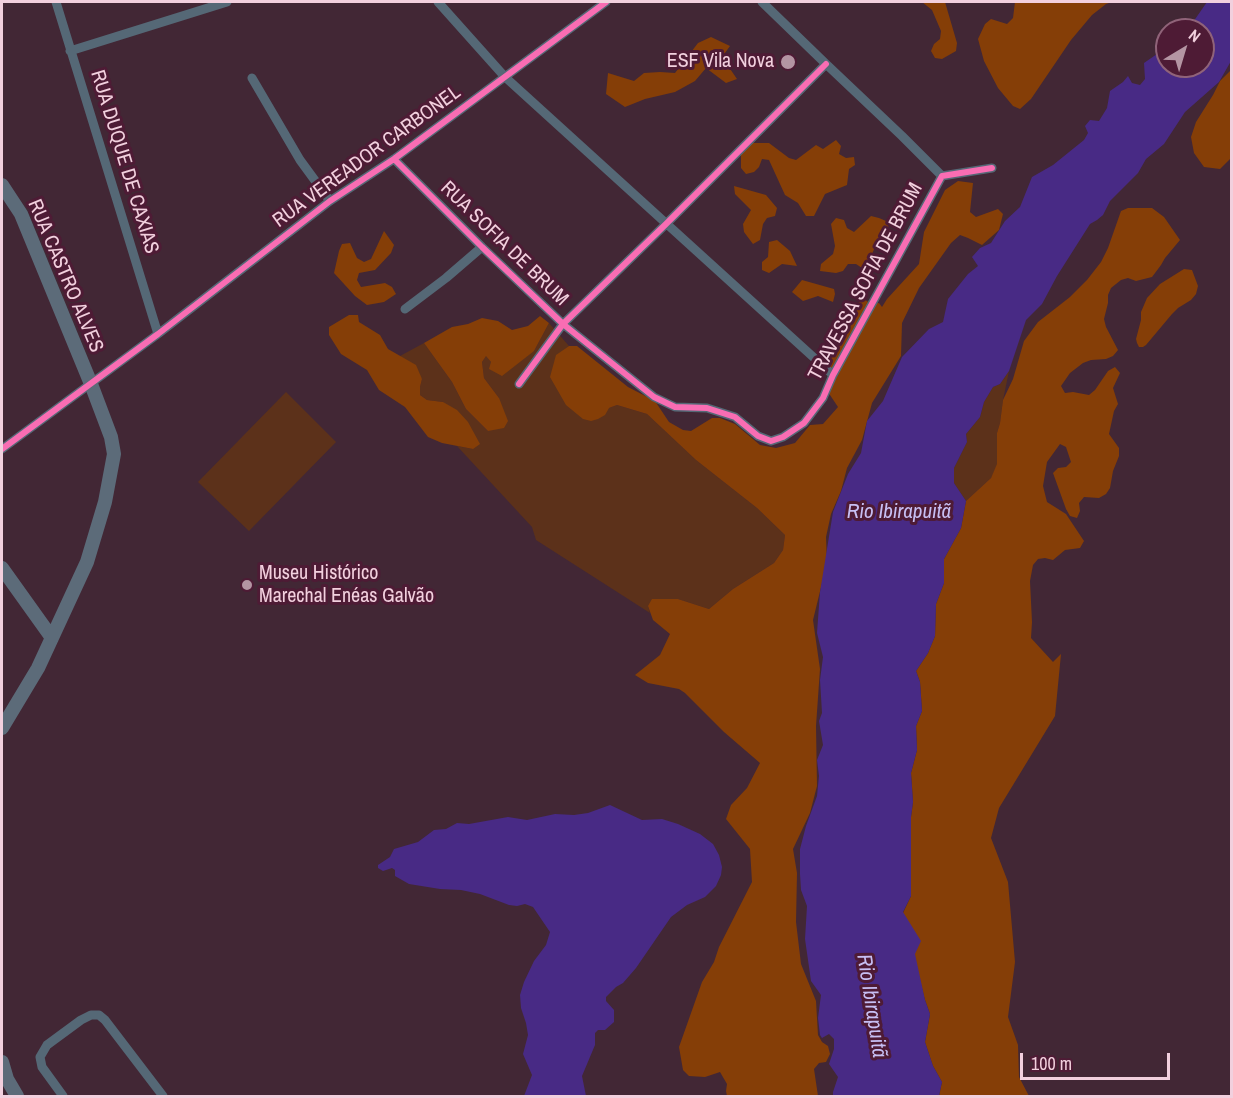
<!DOCTYPE html>
<meta charset="utf-8">
<style>
body{margin:0}
#map{position:relative;width:1233px;height:1098px;overflow:hidden;background:#422735;font-family:"Archivo Narrow",sans-serif}
canvas{display:block}
.frame{position:absolute;inset:0;border:3px solid #f2d0de;pointer-events:none}
.north{position:absolute;left:1155px;top:18px;width:60px;height:60px;box-sizing:border-box;background:#4e1b35;border:2px solid #906379;border-radius:50%;rotate:38deg;font-size:16px;font-weight:700;line-height:24px;text-align:center;color:#f2d0de}
.north::after{content:'';display:block;margin:auto;width:21px;height:27px;background:#b495a3;clip-path:polygon(50% 0,100% 100%,50% 72%,0 100%)}
.scale{position:absolute;left:1020px;top:1053px;width:150px;height:27px;box-sizing:border-box;border:3px solid #f2d0de;border-top:0;padding-left:8px;font-size:18px;line-height:21px;white-space:nowrap;color:#f2d0de;-webkit-text-stroke:4px #4e1b35;paint-order:stroke}
</style>
<div id="map">
<canvas width="1233" height="1098"></canvas>
<div class="frame"></div>
<div class="north">N</div>
<div class="scale">100 m</div>
</div>
<script>
const ctx = document.querySelector('canvas').getContext('2d');
ctx.lineJoin = 'round';
function paint(path, color) { ctx.fillStyle = color; ctx.fill(path, 'evenodd'); }
const toPath = rows => new Path2D(rows.map(r => 'M' + r).join(''));
function strokePath(path, color, width, dash) { ctx.strokeStyle = color; ctx.lineWidth = width; ctx.lineCap = dash ? 'butt' : 'round'; ctx.setLineDash(dash || []); ctx.stroke(path); }
function drawText(font, color, halo, rows, align = 'center') {
  ctx.font = font + ' "Archivo Narrow",sans-serif'; ctx.lineWidth = 6; ctx.setLineDash([]); ctx.textBaseline = 'middle'; ctx.strokeStyle = halo; ctx.fillStyle = color; for (const [text, x, y, turn = 0] of rows) {
    ctx.save(); ctx.translate(x, y); ctx.rotate((+turn || 0) * Math.PI / 180); ctx.textAlign = isNaN(turn) ? turn : align; if (halo) ctx.strokeText(text, 0, 0); ctx.fillText(text, 0, 0); ctx.restore();
  }
}
paint(toPath([
 [549,323,569,346,557,355,609,408,617,405,647,414,696,460,757,508,785,535,783,550,774,563,733,589,709,609,678,599,648,606,650,613,536,540,532,527,457,446,473,449,443,402,427,400,420,395,420,387,422,379,400,356,424,343,452,382,466,409,488,431,499,398,484,378,482,362,486,355,491,362,534,351],
 [1009,371,1003,400,1000,423,997,433,998,464,991,478,966,501,954,483,954,468,967,442,966,434,980,417,984,402,993,387,1000,384],
 [286,392,336,442,249,531,198,482]
]), '#5c311a');
paint(toPath([
 [922,2,945,2,957,43,956,51,942,59,935,58,931,51,934,44,940,39,941,31,932,10],
 [1015,2,1112,2,1106,4,1092,15,1071,40,1031,99,1020,109,1013,106,998,88,984,61,978,39,985,24,991,19,1007,24,1013,18],
 [711,37,730,46,722,57,737,79,726,83,706,68,695,81,675,92,645,99,625,107,606,94,608,73,634,81,644,73,660,72,675,73,698,43],
 [1231,70,1231,158,1220,169,1204,167,1194,153,1191,137,1196,122,1213,95,1220,81],
 [836,140,841,146,839,154,846,158,854,157,855,165,849,169,847,185,825,194,814,216,806,216,798,203,785,195,769,160,762,159,759,167,754,172,746,174,741,168,741,153,752,143,769,143,789,158,796,160,816,145,823,149],
 [958,181,973,183,970,212,976,217,998,209,1003,214,999,230,982,245,968,238,960,235,951,243,919,288,902,323,901,356,872,403,862,440,847,468,841,491,831,514,826,537,827,563,813,620,820,669,816,726,817,786,810,813,793,849,797,873,796,922,801,964,816,1001,818,1035,822,1042,828,1046,830,1054,826,1062,819,1063,814,1069,818,1096,727,1096,726,1091,727,1084,720,1072,705,1077,689,1076,683,1070,679,1047,702,982,714,962,719,947,752,882,750,849,726,819,731,805,747,788,760,763,724,732,685,693,679,689,648,683,635,675,660,655,670,634,653,620,648,606,652,599,678,599,709,609,733,589,774,563,783,550,785,535,757,508,696,460,647,414,617,405,609,408,605,415,598,419,591,421,583,419,566,405,550,377,556,355,569,346,577,346,628,387,655,401,669,422,683,430,691,431,712,418,720,418,735,424,760,445,776,448,795,443,810,425,823,424,838,407,824,386,833,373,825,359,845,338,850,323,851,308,864,299,871,304,879,303,882,307,887,299,919,264,924,232,945,190],
 [734,186,766,195,777,208,775,216,767,218,763,224,760,240,753,244,744,232,743,224,751,210,735,194],
 [1128,208,1152,208,1164,217,1180,240,1165,258,1161,265,1152,277,1136,281,1128,278,1121,280,1111,288,1108,295,1108,303,1104,319,1106,327,1118,350,1113,356,1106,359,1091,360,1083,363,1070,373,1061,386,1065,393,1073,392,1089,395,1095,390,1108,371,1115,367,1120,373,1113,388,1118,404,1114,411,1109,434,1119,448,1119,456,1113,471,1110,488,1106,494,1099,498,1084,497,1079,503,1080,511,1077,518,1070,516,1066,509,1053,473,1058,468,1066,467,1071,462,1066,447,1060,444,1047,462,1043,486,1047,502,1066,514,1084,541,1080,548,1065,550,1053,560,1045,558,1038,559,1033,565,1030,581,1032,622,1031,638,1053,662,1061,654,1055,716,999,808,991,838,1008,882,1015,962,1008,1017,1018,1045,1019,1077,1029,1096,939,1096,942,1082,933,1066,925,1042,930,1014,925,1000,903,913,911,896,911,817,913,802,911,773,917,750,916,726,922,711,920,682,916,671,928,653,935,636,936,604,944,583,944,559,961,528,966,501,991,478,997,464,997,433,1000,423,1003,400,1013,379,1024,341,1038,322,1070,297,1087,280,1101,262,1108,248,1121,211],
 [871,216,879,218,886,221,889,228,878,239,869,262,862,268,856,264,848,264,843,271,836,273,820,271,821,264,833,254,835,246,831,224,836,218,844,220,847,228,854,232],
 [384,231,394,245,391,253,375,270,359,273,357,280,361,287,385,283,392,287,396,294,384,302,367,305,355,296,334,273,339,251,342,244,350,243,357,258,364,262,371,259],
 [777,240,790,251,797,266,782,264,769,273,762,270,762,262,768,257,769,242],
 [1184,269,1192,270,1198,286,1196,294,1191,300,1178,308,1172,314,1146,345,1143,347,1139,347,1137,343,1136,339,1141,320,1141,312,1147,298,1160,284],
 [802,280,834,289,835,294,833,302,818,296,803,301,792,292],
 [349,315,358,315,359,322,380,335,388,349,416,365,422,379,420,387,420,395,427,400,443,402,457,410,468,422,480,444,473,449,442,443,428,437,405,407,379,390,367,370,341,354,329,335,329,327],
 [540,316,549,323,534,351,502,376,489,369,491,362,486,356,482,362,484,378,499,398,508,421,504,428,488,431,466,409,452,382,424,343,452,327,468,324,482,318,498,321,512,330,528,326]
]), '#853e07');
paint(toPath([
 [1207,2,1231,2,1231,61,1219,82,1185,112,1164,144,1146,159,1138,173,1110,201,1103,215,1097,220,1090,224,1057,276,1042,304,1026,320,1009,371,1000,384,993,387,984,402,980,417,966,434,967,442,954,468,954,483,966,501,961,528,944,559,944,583,936,604,935,636,928,653,916,671,920,682,922,711,916,726,917,750,911,773,913,802,911,817,911,896,903,912,921,941,915,954,925,1000,930,1014,925,1042,933,1066,942,1082,939,1096,833,1096,833,1092,838,1077,829,1064,834,1049,834,1039,829,1034,822,1038,820,1035,818,1018,821,995,811,981,805,939,807,906,801,890,800,874,800,849,806,826,817,796,819,776,817,760,823,745,819,721,822,713,820,680,823,657,817,633,820,592,833,512,848,474,861,453,867,421,883,401,902,357,929,329,943,322,948,299,968,274,978,266,972,257,980,248,991,243,1005,221,1020,207,1032,177,1053,165,1084,140,1088,133,1085,126,1090,120,1099,121,1107,108,1110,91,1123,82,1128,76,1132,83,1140,85,1145,79,1144,63,1157,54,1167,52,1167,66,1203,66,1203,30,1177,30,1177,28,1184,29,1191,25],
 [610,805,642,820,662,819,678,824,700,834,713,844,719,855,722,867,721,875,716,886,705,897,687,905,671,917,636,968,623,983,616,987,606,997,606,1001,614,1010,614,1022,605,1030,598,1030,595,1033,595,1045,582,1076,586,1096,524,1096,532,1075,523,1054,528,1035,526,1023,521,1008,520,995,524,982,534,961,546,945,550,932,533,907,525,904,517,906,509,905,480,894,461,890,440,889,409,884,395,876,395,870,392,868,383,871,378,868,378,865,390,857,394,849,418,842,434,830,446,829,457,823,469,824,508,817,527,820,555,814,574,815,588,813]
]), '#482a85');
strokePath(toPath([
 [56,2,158,334],
 [438,2,505,77,833,375],
 [762,2,826,64,902,136,942,176],
 [70,51,227,2],
 [252,78,300,160,330,201],
 [394,159,482,247,563,324,654,397,675,407,707,408,735,417,758,436,771,441,783,437,804,423,823,398,833,375,942,176,992,168],
 [405,309,446,278,482,247],
 [519,384,563,324,666,224,826,64],
 [2,449,158,334,330,201,394,159,606,2],
 [63,1096,42,1067,40,1057,47,1045,81,1020,91,1015,99,1015,105,1020,163,1096]
]), '#556876', 9);
strokePath(toPath([
 [2,185,21,214,91,384,111,437,114,454,105,502,87,562,38,668,2,728],
 [2,568,52,638],
 [2,1062,7,1079,17,1096]
]), '#5c6b79', 14);
strokePath(toPath([
 [394,159,482,247,563,324,654,397,675,407,707,408,735,417,758,436,771,441,783,437,804,423,823,398,833,375,942,176,992,168],
 [519,384,563,324,666,224,826,64],
 [2,449,158,334,330,201,394,159,606,2]
]), '#f96db3', 6);
for (const [x, y, r, color] of [
 [788,62,8,"#b495a3"],
 [247,585,6,"#b495a3"]
]) { const dot = new Path2D(); dot.arc(x, y, r, 0, 2 * Math.PI); ctx.fillStyle = color; ctx.fill(dot); strokePath(dot, '#4e1b35', 2); }
drawText('20px', '#f2d0de', '#4e1b35', [
 ["ESF Vila Nova",774,62],
 ["Museu Histórico",259,574,"left"],
 ["Marechal Enéas Galvão",259,597,"left"]
], 'right');
drawText('20px', '#f2d0de', '#4e1b35', [
 ["RUA VEREADOR CARBONEL",367,157,-36],
 ["RUA DUQUE DE CAXIAS",124,162,73],
 ["RUA SOFIA DE BRUM",504,244,44],
 ["RUA CASTRO ALVES",65,276,67],
 ["TRAVESSA SOFIA DE BRUM",866,282,-62]
]);
drawText('italic 21px', '#c7bff4', '#4e1b35', [
 ["Rio Ibirapuitã",899,512],
 ["Rio Ibirapuitã",871,1006,81]
]);
</script>
